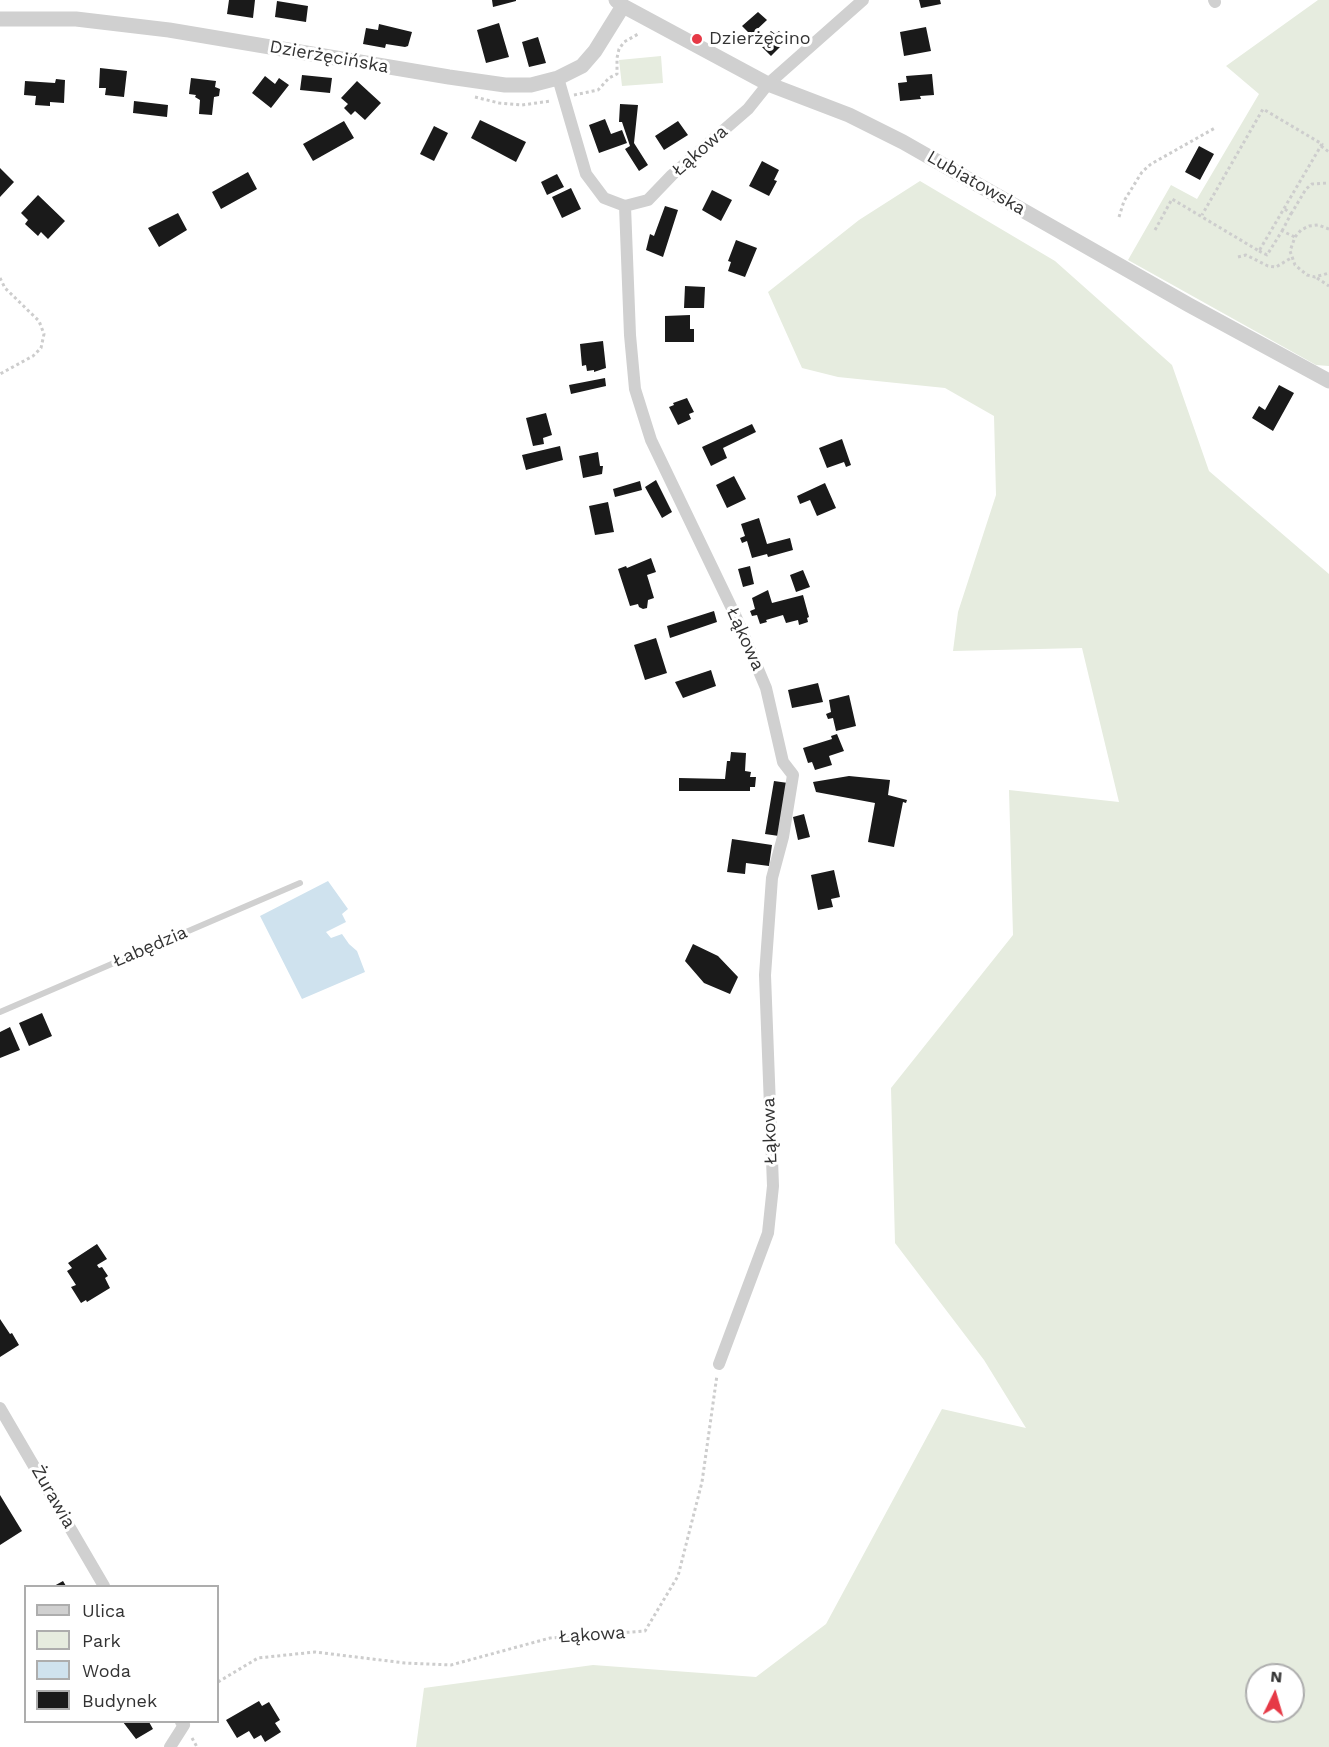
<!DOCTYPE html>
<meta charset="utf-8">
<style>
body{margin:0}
#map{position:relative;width:1329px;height:1747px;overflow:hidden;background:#fff;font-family:"Work Sans",sans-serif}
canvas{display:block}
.legend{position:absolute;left:24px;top:1585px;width:195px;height:138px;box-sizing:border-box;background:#fff;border:2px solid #adadad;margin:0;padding:8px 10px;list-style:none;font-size:18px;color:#333}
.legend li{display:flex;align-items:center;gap:12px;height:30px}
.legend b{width:30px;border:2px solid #adadad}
.north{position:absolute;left:1245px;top:1663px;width:60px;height:60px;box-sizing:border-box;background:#fff;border:2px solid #adadad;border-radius:50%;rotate:5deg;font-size:16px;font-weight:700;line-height:24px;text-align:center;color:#333}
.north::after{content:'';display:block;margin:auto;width:21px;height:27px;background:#e63946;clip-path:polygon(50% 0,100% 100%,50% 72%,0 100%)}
</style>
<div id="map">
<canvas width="1329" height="1747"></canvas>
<ul class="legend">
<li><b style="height:8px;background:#d0d0d0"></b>Ulica</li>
<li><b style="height:16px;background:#e6ecdf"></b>Park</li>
<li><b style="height:16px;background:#cfe2ee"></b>Woda</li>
<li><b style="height:16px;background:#1a1a1a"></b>Budynek</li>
</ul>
<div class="north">N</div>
</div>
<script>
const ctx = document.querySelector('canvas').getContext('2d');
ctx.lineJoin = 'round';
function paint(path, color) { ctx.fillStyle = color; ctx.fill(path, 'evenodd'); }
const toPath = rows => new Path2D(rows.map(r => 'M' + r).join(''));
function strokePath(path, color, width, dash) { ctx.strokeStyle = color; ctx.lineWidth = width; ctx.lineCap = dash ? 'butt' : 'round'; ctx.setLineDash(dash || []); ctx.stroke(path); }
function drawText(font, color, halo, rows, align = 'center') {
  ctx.font = font + ' "Work Sans",sans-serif'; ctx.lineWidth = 6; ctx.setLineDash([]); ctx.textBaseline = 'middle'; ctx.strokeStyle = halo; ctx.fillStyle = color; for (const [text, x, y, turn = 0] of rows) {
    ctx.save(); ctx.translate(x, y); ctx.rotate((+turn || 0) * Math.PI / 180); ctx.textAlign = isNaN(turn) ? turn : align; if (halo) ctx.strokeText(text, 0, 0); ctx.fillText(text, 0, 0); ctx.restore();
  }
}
paint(toPath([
 [1318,0,1329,0,1329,366,1316,365,1128,260,1171,185,1197,199,1259,94,1226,66],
 [661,56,663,83,622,86,619,60],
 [920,181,1055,261,1172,365,1209,471,1329,574,1329,1747,416,1747,424,1688,593,1665,756,1677,826,1624,942,1409,1026,1428,984,1360,895,1243,891,1088,1013,935,1009,790,1119,802,1082,648,953,651,958,612,996,495,994,416,945,388,838,377,802,368,768,292,859,220],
 [1257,1675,1293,1675,1293,1711,1257,1711]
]), '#e6ecdf');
paint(toPath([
 [328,881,348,909,342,914,346,922,326,932,331,938,342,934,349,944,357,951,365,972,302,999,260,916]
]), '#cfe2ee');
paint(toPath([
 [229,0,255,0,253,18,227,14],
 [492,0,516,0,516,1,493,7],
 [919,0,940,0,941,4,921,8],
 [277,1,308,6,306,22,275,17],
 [758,12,767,20,751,35,742,26],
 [499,23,509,57,486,63,477,30],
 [379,24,412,32,408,46,405,47,386,44,385,48,363,44,366,28,378,30],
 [926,27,931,51,904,56,900,32],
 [771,31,775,34,779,31,787,40,771,56,758,43],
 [538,37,546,63,529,67,522,42],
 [100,68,127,71,124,97,105,95,106,88,99,88],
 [932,74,934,95,920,96,921,99,900,101,898,83,907,82,906,76],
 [302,75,332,78,330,93,300,90],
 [265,76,275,84,279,78,289,85,271,108,252,93],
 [191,78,216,81,215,87,220,89,219,96,214,97,212,115,199,114,200,100,195,97,196,95,189,94],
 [56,79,65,80,64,103,50,102,50,106,35,105,36,96,24,95,25,81,55,83],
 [357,81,381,103,365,120,355,111,351,115,344,108,348,104,341,98],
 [134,101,168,105,167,117,133,113],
 [620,104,638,105,634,143,648,165,639,171,625,149,630,146,622,122,619,122],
 [605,119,611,134,622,130,627,143,599,153,589,125],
 [480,120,526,142,516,162,471,138],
 [344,121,354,138,313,161,303,144],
 [678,121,688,135,664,150,655,136],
 [434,126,448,133,434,161,420,154],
 [1199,146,1214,154,1200,180,1185,172],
 [762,161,779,170,774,180,777,181,769,196,749,186],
 [0,168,14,182,0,197],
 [248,172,257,189,221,209,212,192],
 [557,174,564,187,547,195,541,182],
 [571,188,581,209,562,218,552,197],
 [712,190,732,200,721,221,702,210],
 [38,195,65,221,48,239,41,232,38,236,25,224,28,220,21,213],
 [665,206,678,210,663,257,646,250,650,234,654,236],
 [178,213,187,230,159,247,148,228],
 [736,240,757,248,745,277,728,271,731,262,728,261],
 [685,286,705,287,704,308,684,308],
 [690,315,690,329,694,329,694,342,665,342,665,316],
 [603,341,606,368,594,372,594,370,587,371,586,365,582,366,580,344],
 [605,378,606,386,571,394,569,385],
 [1279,385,1294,393,1273,431,1252,418,1259,406,1265,410],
 [687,398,694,412,689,414,691,419,678,425,669,407,674,405,673,403],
 [546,413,552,435,543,438,544,444,533,446,526,418],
 [752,424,756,432,723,448,727,458,711,466,702,447],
 [842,439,851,465,846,467,844,462,827,468,819,448],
 [560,446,563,460,526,470,522,455],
 [598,452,600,466,603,466,602,474,583,478,579,456],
 [734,476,746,499,727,508,716,485],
 [656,480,672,512,662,518,645,487],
 [640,481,642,490,615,497,613,489],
 [825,483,836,508,817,516,810,500,800,504,797,496],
 [608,502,614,532,595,535,589,506],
 [759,518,767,544,790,538,793,550,768,557,767,554,752,558,747,541,742,543,740,538,745,536,741,524],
 [651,558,656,572,647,575,654,598,648,600,647,608,643,609,639,607,638,604,630,606,618,569,626,566,627,568],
 [750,566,754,584,743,587,738,569],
 [803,570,810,587,796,592,790,575],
 [768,590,772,603,803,595,809,617,807,618,808,622,799,625,798,620,786,623,783,615,766,620,767,622,760,624,757,615,752,616,750,611,755,609,752,598],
 [714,611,717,622,670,638,667,626],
 [656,638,667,673,645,680,634,645],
 [711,670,716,686,683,698,675,682],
 [818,683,823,702,792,708,788,690],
 [849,695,856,726,836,731,833,718,828,719,826,714,831,712,829,700],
 [837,734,844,751,829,756,832,765,815,770,812,762,808,763,803,748,832,739,831,736],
 [731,752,746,753,745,771,751,772,750,777,756,777,755,787,750,787,750,791,679,791,679,778,725,779,727,761,730,761],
 [849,776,890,780,888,795,907,800,906,803,903,802,894,847,868,842,875,803,816,792,813,782],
 [774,781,788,783,779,836,765,834],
 [804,814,810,837,798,840,793,817],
 [732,839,772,845,769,866,746,863,745,874,727,872],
 [834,870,840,897,831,899,833,907,818,910,811,875],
 [693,944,718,956,738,977,730,994,704,983,685,961],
 [42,1013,52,1036,29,1046,19,1023],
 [10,1027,20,1050,0,1058,0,1032],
 [97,1244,107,1259,97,1265,99,1268,102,1267,108,1276,105,1278,110,1288,87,1302,86,1300,81,1303,71,1287,76,1285,67,1271,72,1268,68,1263],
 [0,1319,10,1334,12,1333,19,1345,0,1357],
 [0,1495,22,1531,0,1545],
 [63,1581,66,1586,54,1586],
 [259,1701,262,1706,269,1702,280,1720,275,1723,281,1732,265,1742,261,1735,254,1739,249,1731,237,1738,226,1720],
 [123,1722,149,1722,153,1729,136,1739]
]), '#1a1a1a');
strokePath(toPath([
 [574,95,598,90,609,78,617,74,617,58,619,49,624,42,640,33],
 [475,97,499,103,522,105,551,101],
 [1321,146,1329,152],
 [1291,214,1306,189,1312,184,1328,183],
 [1119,217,1124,201,1142,172,1151,164,1215,128],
 [1329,229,1318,225,1309,226,1301,230,1295,237,1290,251,1295,265,1307,275,1315,277,1329,273],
 [1155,230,1172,199,1259,251,1322,144,1263,109,1202,215],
 [1282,231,1291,214,1285,209],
 [1259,251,1267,255,1282,231,1295,237],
 [1238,257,1246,255,1268,266,1276,267,1291,258],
 [0,278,5,288,39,321,44,334,41,348,33,356,0,374],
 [1317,278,1329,286],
 [218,1682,258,1658,315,1652,405,1663,451,1665,550,1638,645,1631,678,1576,702,1482,717,1375],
 [192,1738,197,1747]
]), '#cdcdcd', 3, [3, 3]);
strokePath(toPath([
 [0,1012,300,883]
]), '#d0d0d0', 6);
strokePath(toPath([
 [1214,0,1215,2],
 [558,78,586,174,604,198,625,206,648,200,672,175,748,109,768,84,863,0],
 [625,206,630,335,635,389,651,440,736,617,766,688,783,762,793,775,783,837,772,878,765,975,773,1186,768,1233,719,1364],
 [0,1408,104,1586],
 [170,1747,184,1725,181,1722]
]), '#d0d0d0', 12);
strokePath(toPath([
 [616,0,623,6,768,84,849,115,903,142,1189,305,1329,381],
 [0,19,76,19,169,30,449,77,505,85,531,85,558,78,582,66,595,51,623,6]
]), '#d0d0d0', 15);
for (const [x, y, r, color] of [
 [697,39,6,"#e63946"]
]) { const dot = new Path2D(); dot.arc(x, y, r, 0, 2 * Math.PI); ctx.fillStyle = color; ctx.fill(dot); strokePath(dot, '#fff', 2); }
drawText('18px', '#333', '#fff', [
 ["Dzierżęcino",709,39]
], 'left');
drawText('18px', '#333', '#fff', [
 ["Dzierżęcińska",329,57,10],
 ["Łąkowa",700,151,-41],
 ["Lubiatowska",976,183,30],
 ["Łąkowa",745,639,66],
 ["Łabędzia",150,947,-23],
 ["Łąkowa",770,1131,-92],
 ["Żurawia",53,1497,60],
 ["Łąkowa",592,1635,-4]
]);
</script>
